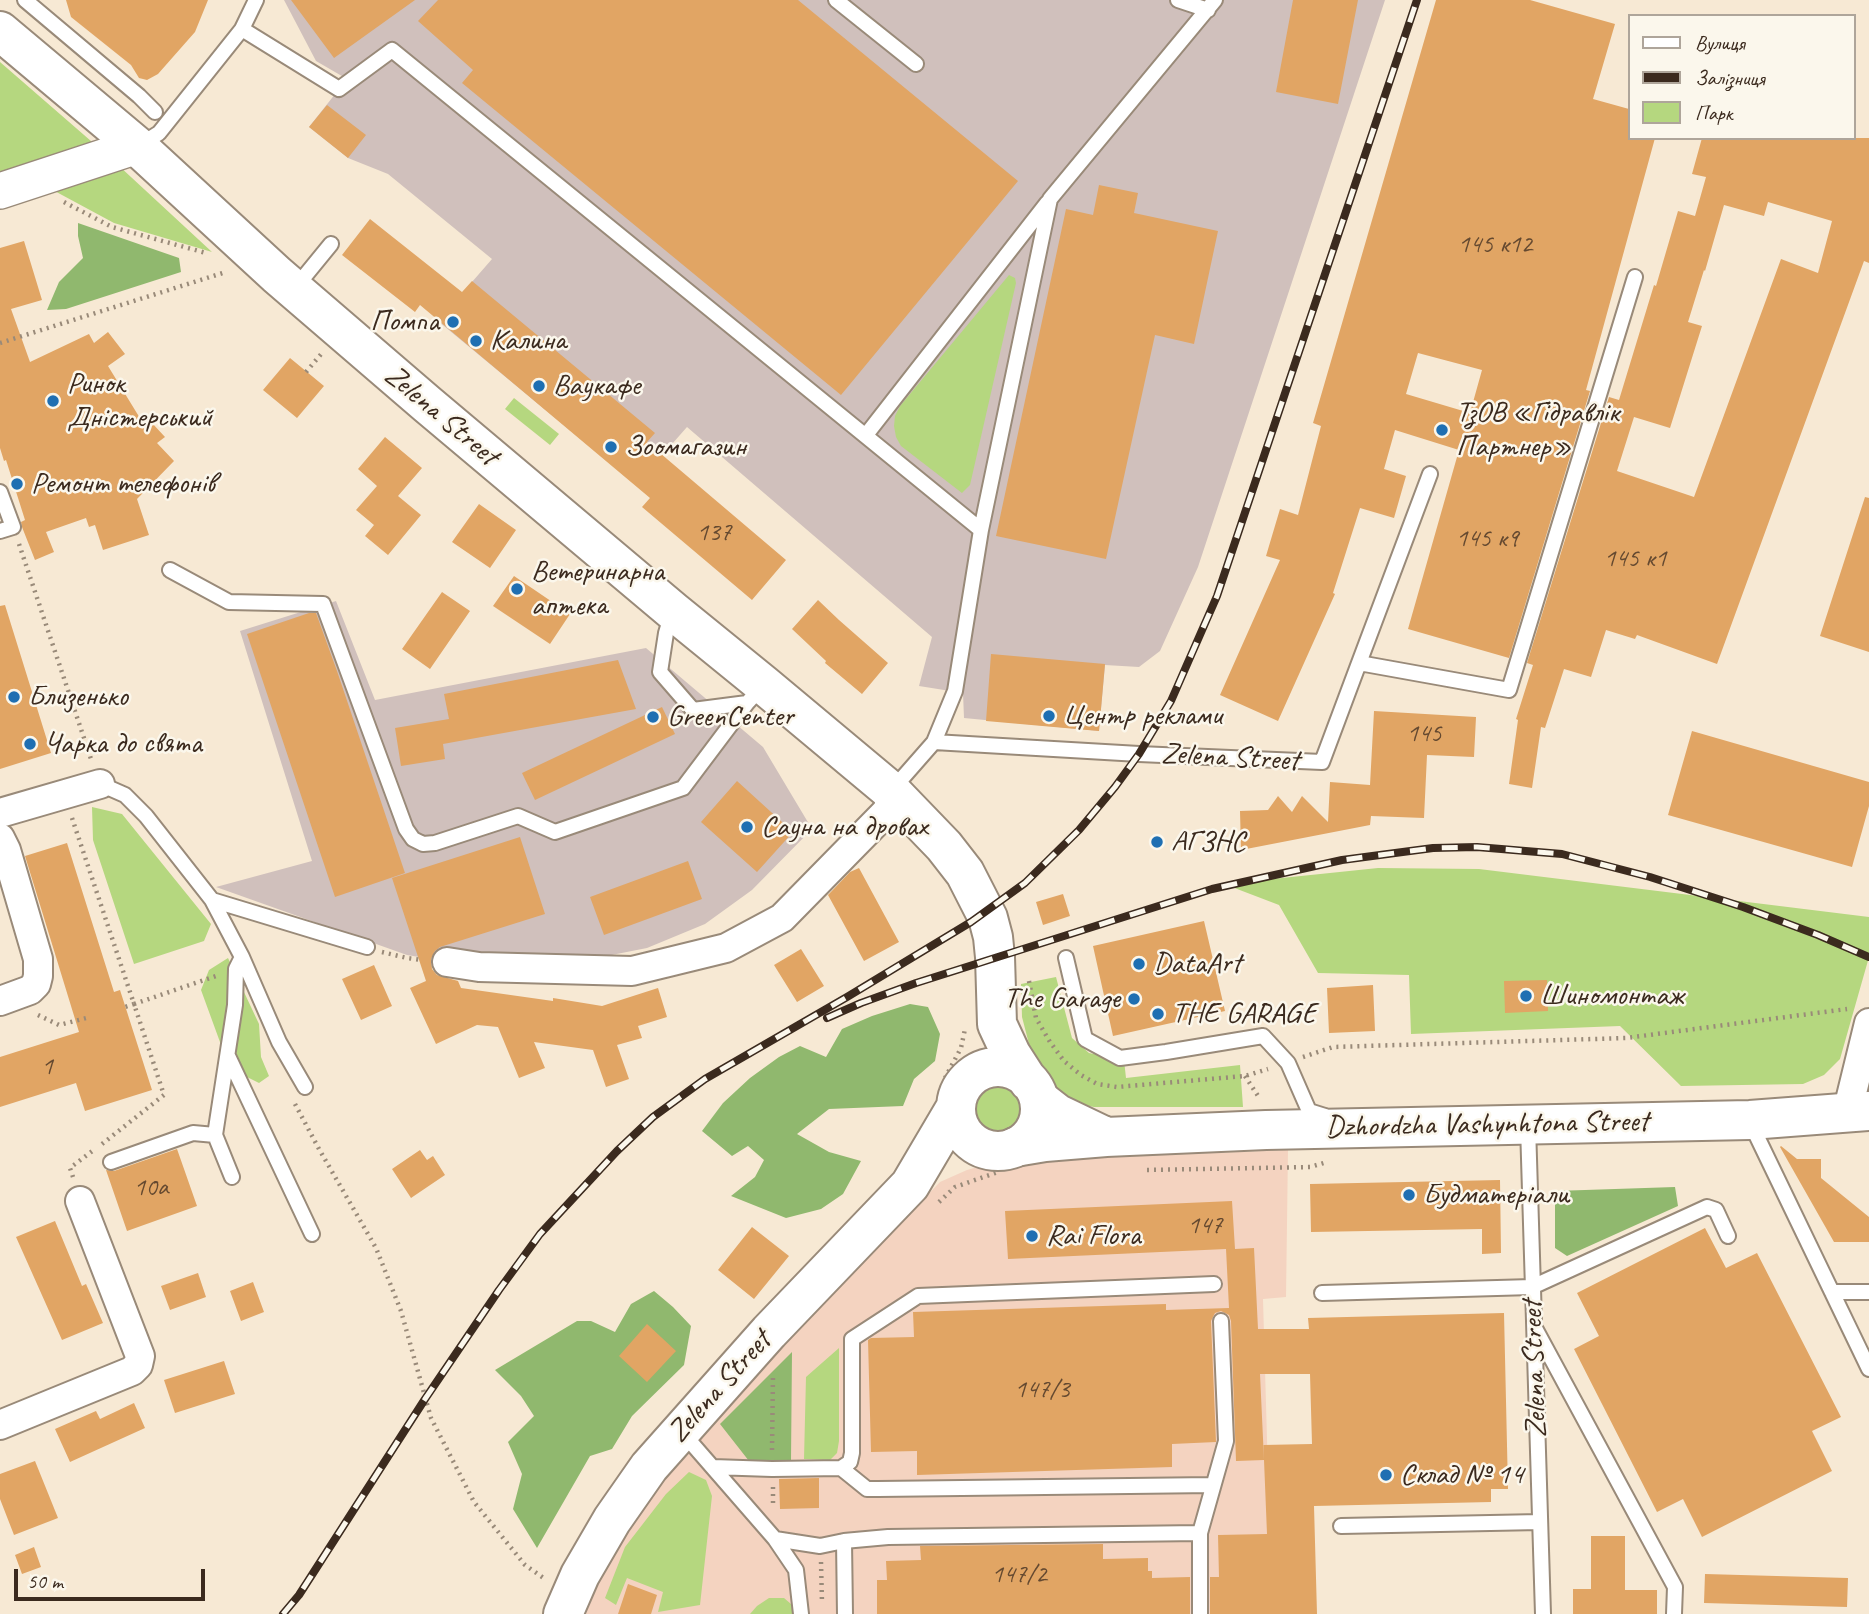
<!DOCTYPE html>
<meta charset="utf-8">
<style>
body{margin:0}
#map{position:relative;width:1869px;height:1614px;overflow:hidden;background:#f7e9d4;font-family:Caveat,sans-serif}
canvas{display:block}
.legend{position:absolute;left:1628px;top:14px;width:228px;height:126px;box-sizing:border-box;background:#fbf7ec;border:2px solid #aea59a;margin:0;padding:9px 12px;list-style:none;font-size:21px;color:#3b2a1e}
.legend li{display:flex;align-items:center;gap:14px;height:35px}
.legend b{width:35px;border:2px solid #aea59a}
.scale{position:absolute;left:14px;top:1569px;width:191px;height:32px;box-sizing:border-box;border:4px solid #3b2a1e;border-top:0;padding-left:9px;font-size:21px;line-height:24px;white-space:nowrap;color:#3b2a1e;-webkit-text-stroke:5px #fbf7ec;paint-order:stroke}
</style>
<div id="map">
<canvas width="1869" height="1614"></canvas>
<ul class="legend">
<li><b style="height:9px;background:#fff"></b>Вулиця</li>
<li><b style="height:9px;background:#3b2a1e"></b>Залізниця</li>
<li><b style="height:19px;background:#b5d77f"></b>Парк</li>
</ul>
<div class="scale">50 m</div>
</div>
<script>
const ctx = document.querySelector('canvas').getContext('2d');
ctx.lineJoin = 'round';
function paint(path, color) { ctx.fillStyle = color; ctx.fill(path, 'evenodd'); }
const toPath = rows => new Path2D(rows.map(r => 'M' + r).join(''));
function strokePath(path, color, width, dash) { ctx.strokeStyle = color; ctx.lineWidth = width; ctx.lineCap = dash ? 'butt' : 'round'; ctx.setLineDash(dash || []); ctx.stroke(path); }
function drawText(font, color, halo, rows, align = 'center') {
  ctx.font = font + ' Caveat,sans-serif'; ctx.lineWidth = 5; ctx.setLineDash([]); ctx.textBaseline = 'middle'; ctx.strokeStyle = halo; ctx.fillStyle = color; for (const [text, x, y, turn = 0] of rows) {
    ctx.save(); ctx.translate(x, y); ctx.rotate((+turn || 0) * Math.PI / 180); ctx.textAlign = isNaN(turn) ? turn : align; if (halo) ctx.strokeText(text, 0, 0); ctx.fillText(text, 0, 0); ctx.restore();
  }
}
paint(toPath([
 [1288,1150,1286,1297,1263,1299,1272,1614,574,1614,603,1555,696,1433,940,1182,967,1170,999,1161]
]), '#f4d3c0');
paint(toPath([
 [284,0,1385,0,1198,567,1160,651,1139,667,1105,665,1099,731,964,718,963,693,919,686,932,637,687,427,636,485,438,321,492,259,388,174,348,158,309,127,347,79,316,61],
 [336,601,375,700,646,648,763,747,812,829,752,890,705,924,647,948,566,964,479,967,407,955,216,887,312,861,240,631]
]), '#d0c0bc');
paint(toPath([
 [0,62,99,148,0,178],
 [118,165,212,252,114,223,49,188],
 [1009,275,1015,278,1016,283,970,485,962,493,901,446,896,437,894,426,895,416,900,406],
 [514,398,559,434,550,445,505,409],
 [92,807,122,814,211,924,204,941,134,964,93,840],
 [1378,868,1479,869,1869,917,1869,957,1840,1059,1824,1075,1803,1084,1681,1086,1620,1026,1411,1034,1409,975,1318,973,1279,905,1224,884],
 [228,958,259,1024,261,1057,269,1076,259,1083,239,1073,224,1053,201,990,209,970],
 [1056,977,1072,1038,1089,1053,1124,1060,1126,1078,1240,1065,1243,1107,1094,1107,1080,1104,1065,1095,1051,1083,1040,1069,1029,1044,1022,1017,1021,984],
 '975 1109a23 23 0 1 1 46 0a23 23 0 1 1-46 0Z',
 [839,1348,839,1441,837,1453,830,1460,804,1459,806,1377],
 [689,1472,706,1480,712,1496,700,1605,658,1612,663,1592,627,1578,616,1605,605,1598,625,1547,666,1494],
 [769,1598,784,1598,791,1604,793,1614,750,1614,757,1606]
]), '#b5d77f');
paint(toPath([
 [78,223,179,258,181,272,66,309,47,310,59,282,83,258,78,236],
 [910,1004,928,1007,940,1034,935,1061,914,1079,903,1106,829,1109,797,1134,829,1152,861,1161,843,1194,821,1209,786,1218,731,1196,755,1177,764,1160,748,1146,732,1156,702,1131,723,1103,750,1078,779,1057,800,1046,826,1057,842,1029,872,1016],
 [1675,1187,1678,1206,1567,1256,1555,1248,1555,1191],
 [654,1291,673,1307,691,1326,684,1365,632,1416,612,1449,590,1456,537,1548,513,1509,522,1474,508,1442,534,1416,521,1396,495,1370,577,1321,591,1321,615,1332,631,1304],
 [792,1352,791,1460,749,1461,720,1424]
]), '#90b86e');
paint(toPath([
 [66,0,208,0,195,32,158,74,147,80,139,78,131,65,71,17],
 [291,0,415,0,334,58],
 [438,0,798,0,1018,181,841,395,462,83,473,70,418,21],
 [1293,0,1358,0,1338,104,1276,92],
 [1436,0,1530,0,1615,24,1593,99,1629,109,1629,138,1655,138,1586,390,1590,391,1509,658,1408,629,1459,450,1395,430,1384,469,1406,476,1394,518,1360,508,1333,593,1335,594,1278,721,1220,695,1280,560,1266,556,1280,509,1298,515,1321,426,1313,423],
 [1418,353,1482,370,1470,413,1406,394],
 [327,105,366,135,348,158,309,127],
 [1702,138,1869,138,1869,263,1864,261,1717,664,1637,635,1635,639,1606,630,1591,677,1564,669,1545,728,1541,727,1532,788,1509,784,1518,720,1516,719,1533,665,1527,663,1609,397,1619,400,1654,285,1656,286,1678,211,1695,216,1706,177,1692,174],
 [1768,202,1832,221,1818,273,1781,259,1694,497,1617,471,1634,417,1670,428,1702,326,1688,322,1704,270,1705,271,1724,205,1764,216],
 [1099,185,1138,193,1134,213,1218,231,1194,344,1155,335,1106,559,996,536,1066,209,1093,215],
 [370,219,462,292,472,281,655,433,647,442,786,560,752,600,642,507,650,498,420,305,415,312,342,255],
 [24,241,42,300,11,309,30,362,89,334,94,343,108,332,125,354,108,366,146,428,152,423,165,437,157,443,174,461,137,499,149,535,103,550,95,525,89,527,86,518,46,532,54,552,35,560,22,527,21,522,25,520,6,460,4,461,0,448,0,248],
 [290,358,324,386,297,418,263,390],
 [385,437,422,468,398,496,421,515,388,555,365,536,374,525,356,510,377,486,358,469],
 [1865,497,1869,498,1869,652,1820,636],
 [479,504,516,530,490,568,452,542],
 [514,576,570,614,550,644,493,606],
 [442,592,470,611,430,669,402,649],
 [818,600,839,620,888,663,862,694,825,663,826,661,792,629],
 [5,605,51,753,0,769,0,606],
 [309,613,316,613,337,671,405,873,335,897,247,634],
 [991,654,1105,664,1099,731,986,721],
 [618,660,636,709,443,744,445,759,401,766,395,728,449,719,444,694],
 [662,707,675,734,535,800,522,773],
 [1374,711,1476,717,1474,757,1427,755,1424,818,1371,816,1370,825,1241,850,1240,811,1268,810,1278,796,1292,812,1302,796,1328,822,1330,782,1370,785],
 [1692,731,1869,782,1869,806,1852,867,1668,815],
 [737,781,793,832,757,872,701,822],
 [520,837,545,914,440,947,435,951,431,959,432,969,437,975,458,981,461,988,553,1001,553,998,602,1006,658,988,667,1017,638,1026,642,1038,617,1045,629,1079,606,1087,593,1050,534,1042,545,1068,519,1078,498,1027,477,1025,436,1044,410,988,426,981,392,878],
 [67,843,114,992,120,990,152,1090,85,1111,76,1083,0,1107,0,1057,79,1032,25,856],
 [688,861,702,899,604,935,590,897],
 [859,868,899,942,864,961,828,895,850,872],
 [1063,894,1070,916,1043,925,1036,902],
 [1204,921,1225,1011,1113,1036,1093,946],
 [801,949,824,986,797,1002,774,965],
 [374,965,392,1006,361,1020,342,979],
 [1547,980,1548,1011,1505,1013,1504,981],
 [1373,985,1375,1031,1329,1033,1327,988],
 [1781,1146,1797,1159,1821,1159,1821,1178,1869,1217,1869,1242,1834,1242,1780,1147],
 [177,1149,197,1206,127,1231,106,1170,114,1171],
 [420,1150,427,1160,433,1156,445,1175,411,1198,392,1169],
 [1500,1180,1501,1253,1482,1254,1482,1229,1311,1232,1310,1184],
 [1232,1201,1235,1249,1254,1248,1258,1329,1309,1329,1308,1318,1504,1313,1508,1489,1491,1489,1491,1502,1314,1506,1317,1614,1210,1614,1210,1577,1219,1577,1218,1535,1267,1534,1264,1460,1236,1461,1231,1321,1229,1315,1221,1311,1215,1313,1211,1321,1216,1442,1172,1444,1172,1467,917,1475,917,1451,871,1452,868,1340,871,1338,914,1337,913,1312,1166,1304,1166,1310,1229,1308,1226,1249,1008,1259,1005,1211],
 [1260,1374,1310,1374,1312,1444,1263,1445,1264,1460],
 [55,1221,82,1286,86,1284,103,1323,62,1340,16,1237],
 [752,1227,789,1256,754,1299,718,1270],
 [1705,1228,1726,1268,1757,1253,1841,1417,1812,1431,1832,1471,1702,1537,1683,1499,1657,1512,1574,1349,1599,1336,1577,1293],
 [198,1273,206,1297,170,1310,161,1286],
 [253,1282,264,1312,241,1321,230,1291],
 [647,1324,676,1351,647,1382,619,1356],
 [224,1361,235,1394,175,1413,164,1380],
 [134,1403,145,1428,70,1462,55,1429,96,1411,100,1419],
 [35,1461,58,1518,14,1535,0,1499,0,1474],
 [819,1478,819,1508,780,1509,779,1479],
 [1591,1536,1625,1536,1625,1590,1657,1590,1657,1614,1573,1614,1573,1589,1591,1589],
 [1103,1544,1103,1559,1148,1558,1148,1571,1152,1571,1152,1578,1190,1577,1190,1614,877,1614,877,1580,887,1580,886,1561,921,1560,920,1546],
 [34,1547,41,1567,22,1574,15,1555],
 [1705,1574,1848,1578,1847,1607,1704,1603],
 [628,1584,657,1595,651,1614,618,1614]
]), '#e1a564');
const service = toPath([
 [25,0,139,96,155,112],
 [836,0,916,64],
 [1178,0,1208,10],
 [242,29,339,89,392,50,981,530],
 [140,145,159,133,242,29,256,0],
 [295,288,331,244],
 [866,435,1047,203],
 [0,492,13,527,0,531],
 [170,570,229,602,323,604,406,829,413,839,423,844,435,843,518,816,555,832,683,788,747,703,763,686],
 [672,613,666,633,660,672,693,710,747,703],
 [1359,663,1430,474],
 [934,742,1139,754,1322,762,1359,663,1509,690,1635,277],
 [100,784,125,795,146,816,212,900,242,957,236,969,235,1005,215,1135,232,1177],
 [891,791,934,742,955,691,981,530,1050,199,1215,0],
 [212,900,367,947],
 [242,957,279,1042,305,1087],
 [1066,958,1085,1039,1120,1058,1166,1052,1263,1036,1288,1063,1309,1111,1325,1116],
 [228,1056,312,1234],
 [1750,1122,1869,1369],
 [1528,1126,1543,1614],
 [111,1162,193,1133,215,1135],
 [1832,1292,1869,1292],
 [1322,1293,1532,1287,1707,1207,1716,1210,1728,1236],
 [1536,1330,1675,1587,1674,1614],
 [681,1431,775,1539,796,1570,801,1614],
 [713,1467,772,1469,841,1468,850,1462,852,1453,852,1339,918,1296,1214,1284],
 [841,1468,867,1489,878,1489,1213,1485],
 [1341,1526,1540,1522],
 [1200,1533,1226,1441,1221,1321],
 [775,1539,820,1546,844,1541,888,1537,1200,1533,1200,1614],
 [844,1541,845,1614]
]);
const minor = toPath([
 [0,813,100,784],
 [0,838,6,850,38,959,38,976,36,984,30,990,0,1001],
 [447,962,479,967,632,971,726,948,782,918,888,810,891,791],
 [1847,1113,1869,1023],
 [0,1425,132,1371,138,1365,140,1356,80,1201]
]);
const tertiary = toPath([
 [0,191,137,146]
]);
const secondary = toPath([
 [1040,1100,1058,1114,1104,1136],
 [1015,1147,1045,1142,1106,1137,1266,1130,1750,1120,1869,1111]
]);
const primary = toPath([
 [0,31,137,146,277,275,427,404,673,611,764,685,891,791,944,846,965,873,988,918,993,937,995,957,997,1024,1011,1054,1029,1082],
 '956 1109a42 42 0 1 1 84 0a42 42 0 1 1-84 0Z',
 [563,1614,580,1575,612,1520,649,1467,769,1332,910,1185,956,1107]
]);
strokePath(service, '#998a79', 18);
strokePath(minor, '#998a79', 32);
strokePath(tertiary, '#998a79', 38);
strokePath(secondary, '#998a79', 42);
strokePath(primary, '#998a79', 42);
strokePath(toPath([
 [64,202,112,227,206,253],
 [0,343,226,272],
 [306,372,322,353],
 [19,544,92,762],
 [72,818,134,1004,125,1007],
 [382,952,407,958,421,960],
 [1029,981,1036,1018,1050,1042,1064,1061,1081,1075,1097,1084,1117,1087,1245,1076,1268,1069],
 [38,1015,59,1025,90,1017],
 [1303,1057,1333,1047,1626,1038,1847,1009],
 [1245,1076,1260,1099],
 [945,1078,961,1048,965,1029],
 [295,1104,319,1149,376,1248,401,1311,431,1418,474,1502,525,1565,545,1579],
 [102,1144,164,1095,134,1004,219,975],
 [1147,1170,1310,1167,1327,1162],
 [73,1177,70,1168,95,1149],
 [939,1202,955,1187,998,1172],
 [772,1450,773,1375],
 [773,1487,773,1506],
 [821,1562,822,1603]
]), '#998a79', 4.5, [2, 5]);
strokePath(service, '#fff', 14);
strokePath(minor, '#fff', 28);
strokePath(tertiary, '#fff', 35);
strokePath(secondary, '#fff', 38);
strokePath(primary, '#fff', 38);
const rail = toPath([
 [827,1018,861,1003,916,983,1212,889,1342,860,1433,848,1477,847,1562,854,1650,877,1743,907,1818,935,1869,957],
 [283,1614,299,1595,425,1399,499,1290,540,1234,617,1151,653,1117,705,1079,847,997,971,922,1025,883,1079,830,1115,787,1139,754,1171,701,1217,596,1417,0]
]);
strokePath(rail, '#3b2a1e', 8);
strokePath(rail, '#fbf7ec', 5, [16]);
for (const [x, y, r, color] of [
 [453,322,7,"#1f6fb2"],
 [476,341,7,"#1f6fb2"],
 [539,386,7,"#1f6fb2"],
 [53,401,7,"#1f6fb2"],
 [1442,430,7,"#1f6fb2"],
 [611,447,7,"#1f6fb2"],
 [17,484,7,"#1f6fb2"],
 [517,589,7,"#1f6fb2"],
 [14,697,7,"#1f6fb2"],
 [1049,716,7,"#1f6fb2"],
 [653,717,7,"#1f6fb2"],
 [30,744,7,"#1f6fb2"],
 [747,827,7,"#1f6fb2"],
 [1157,842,7,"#1f6fb2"],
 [1139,964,7,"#1f6fb2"],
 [1526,996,7,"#1f6fb2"],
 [1134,999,7,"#1f6fb2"],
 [1158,1014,7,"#1f6fb2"],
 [1409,1195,7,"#1f6fb2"],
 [1032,1236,7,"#1f6fb2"],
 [1386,1475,7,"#1f6fb2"]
]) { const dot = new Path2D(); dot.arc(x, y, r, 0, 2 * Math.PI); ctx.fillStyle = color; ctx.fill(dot); strokePath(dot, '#fbf7ec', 2.5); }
drawText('26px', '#644930', null, [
 ["145 к12",1495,245],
 ["137",714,533],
 ["145 к9",1487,539],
 ["145 к1",1635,559],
 ["145",1424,734],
 ["1",47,1067],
 ["10а",151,1188],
 ["147",1205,1226],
 ["147/3",1042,1390],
 ["147/2",1019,1575]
]);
drawText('30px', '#3b2a1e', '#fbf7ec', [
 ["Помпа",439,322,"right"],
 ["Калина",490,341],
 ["Ринок",67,384],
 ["Дністерський",67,418],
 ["Ваукафе",553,386],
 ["ТзОВ «Гідравлік",1456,413],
 ["Партнер»",1456,447],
 ["Зоомагазин",625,447],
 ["Ремонт телефонів",31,484],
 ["Ветеринарна",531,572],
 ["аптека",531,606],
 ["Близенько",28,697],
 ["Центр реклами",1063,716],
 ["GreenCenter",667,717],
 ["Чарка до свята",44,744],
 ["Сауна на дровах",761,827],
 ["АГЗНС",1171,842],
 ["DataArt",1153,964],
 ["Шиномонтаж",1540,996],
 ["The Garage",1120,999,"right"],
 ["THE GARAGE",1172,1014],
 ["Будматеріали",1423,1195],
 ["Rai Flora",1046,1236],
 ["Склад № 14",1400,1475]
], 'left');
drawText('30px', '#3b2a1e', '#fbf7ec', [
 ["Zelena Street",441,416,40],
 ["Zelena Street",1230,758,3],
 ["Dzhordzha Vashynhtona Street",1487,1125,-1],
 ["Zelena Street",1535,1369,-92],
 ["Zelena Street",720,1387,-48]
]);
</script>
